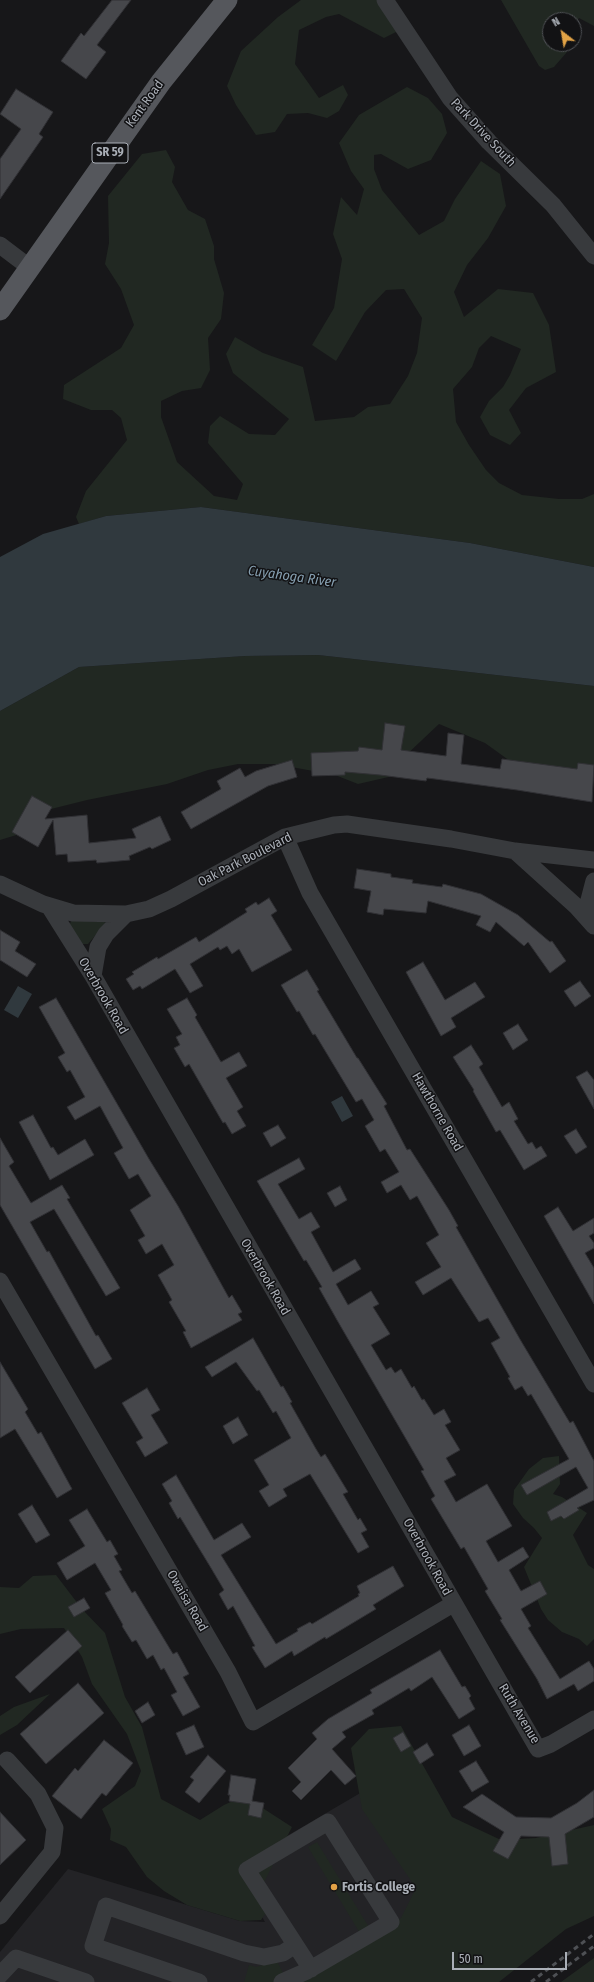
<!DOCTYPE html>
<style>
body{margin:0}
#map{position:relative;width:594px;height:1982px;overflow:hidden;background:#171719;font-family:"Fira Sans Condensed",sans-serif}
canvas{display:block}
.north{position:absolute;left:542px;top:12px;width:40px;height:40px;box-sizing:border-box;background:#121214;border:1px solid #4f5155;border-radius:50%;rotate:329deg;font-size:11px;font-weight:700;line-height:16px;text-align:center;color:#aaafb7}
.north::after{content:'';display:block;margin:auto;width:14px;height:18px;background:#e2a346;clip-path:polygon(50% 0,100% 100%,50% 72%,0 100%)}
.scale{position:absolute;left:452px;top:1952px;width:115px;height:18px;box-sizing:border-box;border:2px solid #aaafb7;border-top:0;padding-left:5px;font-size:12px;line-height:14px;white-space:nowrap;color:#aaafb7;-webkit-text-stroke:3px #121214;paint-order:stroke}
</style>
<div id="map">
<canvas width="594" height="1982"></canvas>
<div class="north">N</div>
<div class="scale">50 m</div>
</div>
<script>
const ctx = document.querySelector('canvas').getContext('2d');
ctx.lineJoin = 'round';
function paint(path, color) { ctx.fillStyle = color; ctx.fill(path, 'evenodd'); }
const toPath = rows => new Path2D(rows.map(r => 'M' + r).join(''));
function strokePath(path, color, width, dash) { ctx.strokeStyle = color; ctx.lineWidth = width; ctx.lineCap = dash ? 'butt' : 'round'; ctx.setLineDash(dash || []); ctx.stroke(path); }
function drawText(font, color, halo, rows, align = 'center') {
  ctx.font = font + ' "Fira Sans Condensed",sans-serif'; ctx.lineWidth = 3; ctx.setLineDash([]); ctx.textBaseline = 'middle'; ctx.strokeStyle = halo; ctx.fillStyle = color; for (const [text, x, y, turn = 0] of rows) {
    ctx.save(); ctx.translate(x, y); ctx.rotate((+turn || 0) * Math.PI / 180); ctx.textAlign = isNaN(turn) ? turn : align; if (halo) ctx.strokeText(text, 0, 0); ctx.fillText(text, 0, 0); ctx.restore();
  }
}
paint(toPath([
 [362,1792,441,1918,332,1982,0,1982,0,1952,68,1869,240,1921,265,1922,234,1867]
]), '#232326');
paint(toPath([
 [301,0,384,0,400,30,384,38,339,14,326,17,299,30,295,64,319,98,343,85,348,95,339,111,327,118,308,113,287,114,275,132,256,135,236,105,227,86,241,51,278,17],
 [501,0,594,0,594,26,579,18,574,25,574,20,550,20,550,44,565,44,567,52,554,67,545,70,539,66],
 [407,87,428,98,442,114,447,133,431,160,408,169,381,154,374,155,374,169,382,190,419,235,444,221,455,199,481,161,500,174,506,206,488,238,467,265,454,292,464,317,498,289,533,293,549,325,556,372,526,388,509,410,521,433,510,445,490,435,480,417,489,401,503,387,510,375,521,349,491,336,479,348,472,367,453,389,456,422,469,445,486,470,499,483,522,495,559,499,582,499,594,494,594,567,470,543,201,507,106,516,79,524,76,517,86,491,127,440,121,418,112,410,91,410,63,399,64,385,121,348,134,325,121,289,105,264,109,243,108,196,142,154,166,150,175,167,172,182,188,210,205,219,214,246,214,259,224,293,221,319,208,338,210,370,201,388,182,391,161,401,161,417,177,462,214,496,237,500,243,484,208,443,210,426,220,416,249,434,275,435,289,419,233,373,226,354,235,337,263,353,303,367,315,421,354,417,368,407,390,404,408,376,417,353,422,318,404,289,386,290,365,312,336,361,312,345,334,308,342,259,333,234,341,197,357,215,364,189,351,171,339,143,359,115],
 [318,655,594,686,594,771,567,774,528,774,485,743,439,724,404,757,393,776,358,784,335,775,275,764,238,764,208,770,167,784,87,800,47,810,23,833,0,840,0,711,79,667,245,656],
 [72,920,104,922,106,923,88,944,82,944,69,925],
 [559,1456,560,1484,553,1494,562,1497,587,1513,573,1535,588,1565,594,1569,594,1639,587,1646,579,1639,562,1632,548,1620,541,1609,524,1567,542,1538,534,1528,523,1518,513,1504,514,1490,529,1469,543,1458],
 [56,1575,82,1609,105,1633,125,1697,142,1727,161,1799,200,1820,224,1805,244,1796,292,1827,260,1890,268,1910,261,1920,240,1921,187,1905,164,1891,147,1877,126,1847,110,1840,111,1829,102,1809,135,1786,141,1771,127,1734,92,1684,82,1657,64,1628,21,1629,0,1634,0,1587,19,1588,33,1576],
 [50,1694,17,1725,0,1735,0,1716,14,1707],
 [401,1726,452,1817,501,1840,536,1838,594,1825,594,1916,566,1929,499,1982,289,1982,332,1964,401,1918,416,1888,362,1809,351,1748,369,1729],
 [317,1842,370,1929,361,1935,308,1847],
 [594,1958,594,1982,561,1982],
 [277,1961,285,1977,274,1982,244,1982,249,1965,256,1967]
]), '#212822');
paint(toPath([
 [201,507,470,543,594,567,594,686,318,655,245,656,79,667,0,711,0,557,43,534,106,516],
 [18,986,32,994,18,1018,4,1010],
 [342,1096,353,1116,342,1122,331,1102]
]), '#30393e');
const building = toPath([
 [112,0,131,0,97,45,106,52,86,79,61,61,81,33,84,36,112,0],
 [16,89,53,112,39,134,43,137,0,199,0,159,21,129,0,114,16,89],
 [385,723,405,726,401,750,446,756,448,733,464,735,461,764,500,769,502,759,577,769,578,763,594,765,592,802,517,790,435,779,427,778,426,781,380,775,345,772,345,775,312,776,311,753,358,751,359,747,382,750,385,723],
 [292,760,297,777,268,786,191,829,181,812,221,789,217,781,240,768,245,777,256,771,292,760],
 [32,796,52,807,45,819,87,815,89,843,136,838,132,829,160,816,171,840,152,849,150,847,129,856,130,860,97,863,96,860,68,862,67,854,56,855,53,820,38,847,12,832,32,796],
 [357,869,391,874,391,877,413,880,412,883,442,887,443,884,481,894,518,915,550,942,552,941,566,961,550,973,528,942,524,946,496,922,490,932,476,925,481,916,428,901,426,913,384,909,383,915,367,912,371,891,354,888,357,869],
 [269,898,277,911,271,915,292,950,252,972,239,949,232,954,227,946,220,950,218,947,190,964,203,986,190,993,175,969,142,989,140,986,133,990,126,979,134,974,132,972,157,957,158,959,196,937,199,942,247,912,245,909,256,902,258,905,269,898],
 [0,930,20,942,15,951,36,964,27,977,0,960,0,930],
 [423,962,445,1000,475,982,485,997,451,1018,456,1027,441,1036,406,972,423,962],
 [307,970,319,990,317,991,357,1058,358,1058,387,1104,384,1106,407,1150,410,1149,449,1210,458,1226,456,1227,521,1341,570,1423,573,1421,594,1461,594,1500,577,1508,579,1510,564,1519,561,1516,551,1521,547,1512,588,1488,576,1467,527,1495,521,1485,569,1459,531,1394,528,1396,522,1386,515,1390,508,1378,510,1377,491,1343,500,1338,488,1318,479,1322,451,1278,423,1295,415,1282,441,1267,426,1243,439,1235,417,1196,410,1200,401,1185,387,1193,381,1182,399,1172,385,1149,380,1152,365,1126,374,1120,362,1099,356,1102,315,1034,313,1035,299,1011,297,1012,281,985,307,970],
 [580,981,591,996,575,1007,564,991,580,981],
 [56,998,149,1159,178,1206,229,1298,232,1295,242,1312,238,1314,242,1320,191,1348,183,1332,186,1331,169,1302,172,1300,158,1275,174,1265,162,1244,146,1254,138,1240,145,1236,130,1210,151,1196,138,1174,129,1179,114,1153,123,1148,100,1106,75,1120,67,1107,85,1097,70,1070,67,1072,58,1057,65,1053,39,1007,56,998],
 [187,998,197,1015,195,1017,221,1062,239,1052,247,1066,226,1078,243,1107,237,1111,246,1126,232,1134,225,1122,223,1123,189,1064,185,1067,174,1048,180,1045,176,1037,182,1034,167,1009,187,998],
 [518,1024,528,1040,513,1050,503,1033,518,1024],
 [471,1045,483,1064,479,1067,502,1107,509,1102,518,1119,514,1121,528,1144,532,1142,536,1149,541,1146,547,1156,524,1170,500,1130,496,1132,473,1091,474,1090,453,1057,471,1045],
 [587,1071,594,1080,594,1109,576,1077,587,1071],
 [33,1115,51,1148,53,1147,58,1155,85,1139,94,1155,50,1180,19,1122,33,1115],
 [278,1125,286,1138,271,1147,263,1133,278,1125],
 [576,1129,587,1147,576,1154,564,1136,576,1129],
 [0,1138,14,1162,9,1166,31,1203,62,1185,70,1198,67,1199,120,1288,106,1296,54,1209,30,1222,47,1252,49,1251,96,1336,98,1335,112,1359,95,1369,0,1205,0,1138],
 [299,1158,305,1169,278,1184,299,1219,311,1212,320,1227,311,1232,333,1272,355,1259,361,1269,336,1284,348,1305,371,1291,379,1304,373,1307,390,1334,371,1345,386,1370,391,1367,395,1373,401,1369,412,1388,414,1386,422,1400,424,1399,434,1415,444,1409,451,1422,445,1425,460,1450,446,1458,456,1475,444,1481,456,1502,487,1484,512,1526,486,1541,498,1562,523,1547,529,1557,509,1570,521,1591,540,1581,547,1594,521,1609,531,1626,528,1628,530,1631,560,1679,589,1661,594,1669,594,1681,578,1691,574,1684,547,1699,537,1679,500,1620,502,1619,485,1591,488,1589,464,1547,461,1549,431,1499,435,1496,421,1471,424,1470,337,1320,319,1288,322,1287,306,1260,304,1261,257,1181,299,1158],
 [340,1186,347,1200,335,1207,327,1193,340,1186],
 [558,1207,573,1231,594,1218,594,1233,589,1236,594,1243,594,1248,585,1253,594,1268,594,1304,544,1216,558,1207],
 [253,1338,281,1387,283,1386,292,1402,290,1403,316,1449,321,1457,325,1454,348,1492,343,1494,358,1520,360,1518,367,1530,361,1533,369,1547,358,1553,310,1474,283,1489,287,1496,269,1507,259,1491,269,1485,254,1460,291,1438,276,1411,273,1413,259,1390,257,1391,236,1362,212,1377,205,1367,253,1338],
 [0,1362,28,1409,25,1412,38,1434,41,1432,72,1489,57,1498,15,1429,0,1438,0,1362],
 [147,1388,160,1410,151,1415,168,1443,145,1457,136,1442,143,1438,122,1403,147,1388],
 [238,1417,248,1435,233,1444,223,1426,238,1417],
 [176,1475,214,1540,242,1523,251,1537,221,1555,276,1644,298,1631,297,1629,310,1622,312,1624,359,1596,358,1594,360,1593,357,1586,393,1566,404,1586,373,1605,376,1609,326,1639,325,1637,294,1656,292,1651,265,1668,252,1647,255,1646,233,1606,228,1610,219,1594,224,1590,211,1568,180,1517,178,1519,169,1503,172,1501,162,1484,176,1475],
 [32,1505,50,1535,36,1543,18,1514,32,1505],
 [87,1509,107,1542,110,1540,118,1554,114,1556,122,1570,119,1571,132,1593,135,1591,173,1654,177,1652,189,1674,183,1677,200,1707,183,1716,171,1695,177,1692,164,1668,161,1670,153,1655,147,1659,136,1640,132,1642,122,1626,123,1625,105,1593,111,1590,95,1563,67,1580,57,1563,85,1546,69,1520,87,1509],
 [84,1598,90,1608,74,1617,68,1607,84,1598],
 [68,1630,82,1646,30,1693,15,1677,68,1630],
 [440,1650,462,1687,465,1686,471,1696,469,1698,475,1709,459,1719,432,1677,411,1691,409,1688,372,1710,374,1714,342,1732,346,1737,332,1749,356,1776,345,1785,331,1770,301,1800,292,1791,301,1782,288,1768,317,1739,312,1733,328,1719,372,1693,370,1690,440,1650],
 [78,1683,104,1713,46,1764,20,1734,78,1683],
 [148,1702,155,1715,142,1723,135,1711,148,1702],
 [194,1725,204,1747,186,1755,176,1733,194,1725],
 [469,1725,481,1746,464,1756,452,1735,469,1725],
 [403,1732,411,1746,401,1752,393,1738,403,1732],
 [104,1740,133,1763,106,1796,102,1793,81,1819,52,1796,75,1768,78,1771,104,1740],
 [427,1743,434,1755,420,1764,413,1752,427,1743],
 [208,1755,226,1771,199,1803,185,1792,194,1780,190,1777,208,1755],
 [476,1761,489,1782,472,1792,459,1771,476,1761],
 [231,1775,256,1779,252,1801,264,1803,261,1818,248,1815,250,1804,229,1801,230,1795,228,1795,231,1775],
 [594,1790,594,1817,565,1834,568,1864,552,1866,549,1837,521,1836,508,1859,493,1851,504,1832,463,1807,482,1794,516,1817,551,1818,577,1803,594,1790],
 [0,1812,26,1840,0,1865,0,1812]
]);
paint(building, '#46474b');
strokePath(building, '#313135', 1);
strokePath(toPath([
 [385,0,450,98,489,142,553,205,594,256],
 [0,245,29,267],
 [285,837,310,893,594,1384],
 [515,851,577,907,594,926],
 [0,884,43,904,73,913,126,914,149,909,171,899,285,837,334,825,347,824,451,839,515,851,594,860],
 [49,906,93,976,538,1749,551,1744,594,1719],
 [592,922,588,904,594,881],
 [93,976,98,947,106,934,126,914],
 [0,1281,228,1672,253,1722,453,1604],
 [0,1916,52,1852,55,1828,38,1794,7,1760],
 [0,1975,16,1958,86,1982],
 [199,1982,93,1946,106,1906,244,1953,264,1957,283,1953,295,1945],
 [282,1982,307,1971,391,1922,328,1822,247,1870,311,1969]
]), '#383a3d', 17);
strokePath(toPath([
 [0,310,161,82,227,0]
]), '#55575c', 21);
strokePath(toPath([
 [531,1982,594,1934],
 [546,1982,594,1946]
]), '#4e5054', 3, [5, 4]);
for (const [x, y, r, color] of [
 [334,1887,4,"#e2a346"]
]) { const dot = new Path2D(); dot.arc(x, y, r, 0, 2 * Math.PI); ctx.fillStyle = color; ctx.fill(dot); strokePath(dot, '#121214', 1.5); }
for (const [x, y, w] of [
 [110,153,36]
]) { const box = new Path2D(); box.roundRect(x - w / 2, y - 10, w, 20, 3); ctx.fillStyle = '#121214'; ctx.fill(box); strokePath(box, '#aaafb7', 1); }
drawText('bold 12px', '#aaafb7', null, [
 ["SR 59",110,153]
]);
drawText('13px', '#aaafb7', '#121214', [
 ["Kent Road",145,104,-54],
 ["Park Drive South",483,133,47],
 ["Oak Park Boulevard",245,860,-27],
 ["Overbrook Road",103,996,60],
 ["Hawthorne Road",437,1112,60],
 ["Overbrook Road",265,1277,60],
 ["Overbrook Road",427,1557,61],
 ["Owaisa Road",187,1601,60],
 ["Ruth Avenue",519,1714,59]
]);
drawText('bold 13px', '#aaafb7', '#121214', [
 ["Fortis College",342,1887]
], 'left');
drawText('italic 14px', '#859eaf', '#121214', [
 ["Cuyahoga River",292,577,8]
]);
</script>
